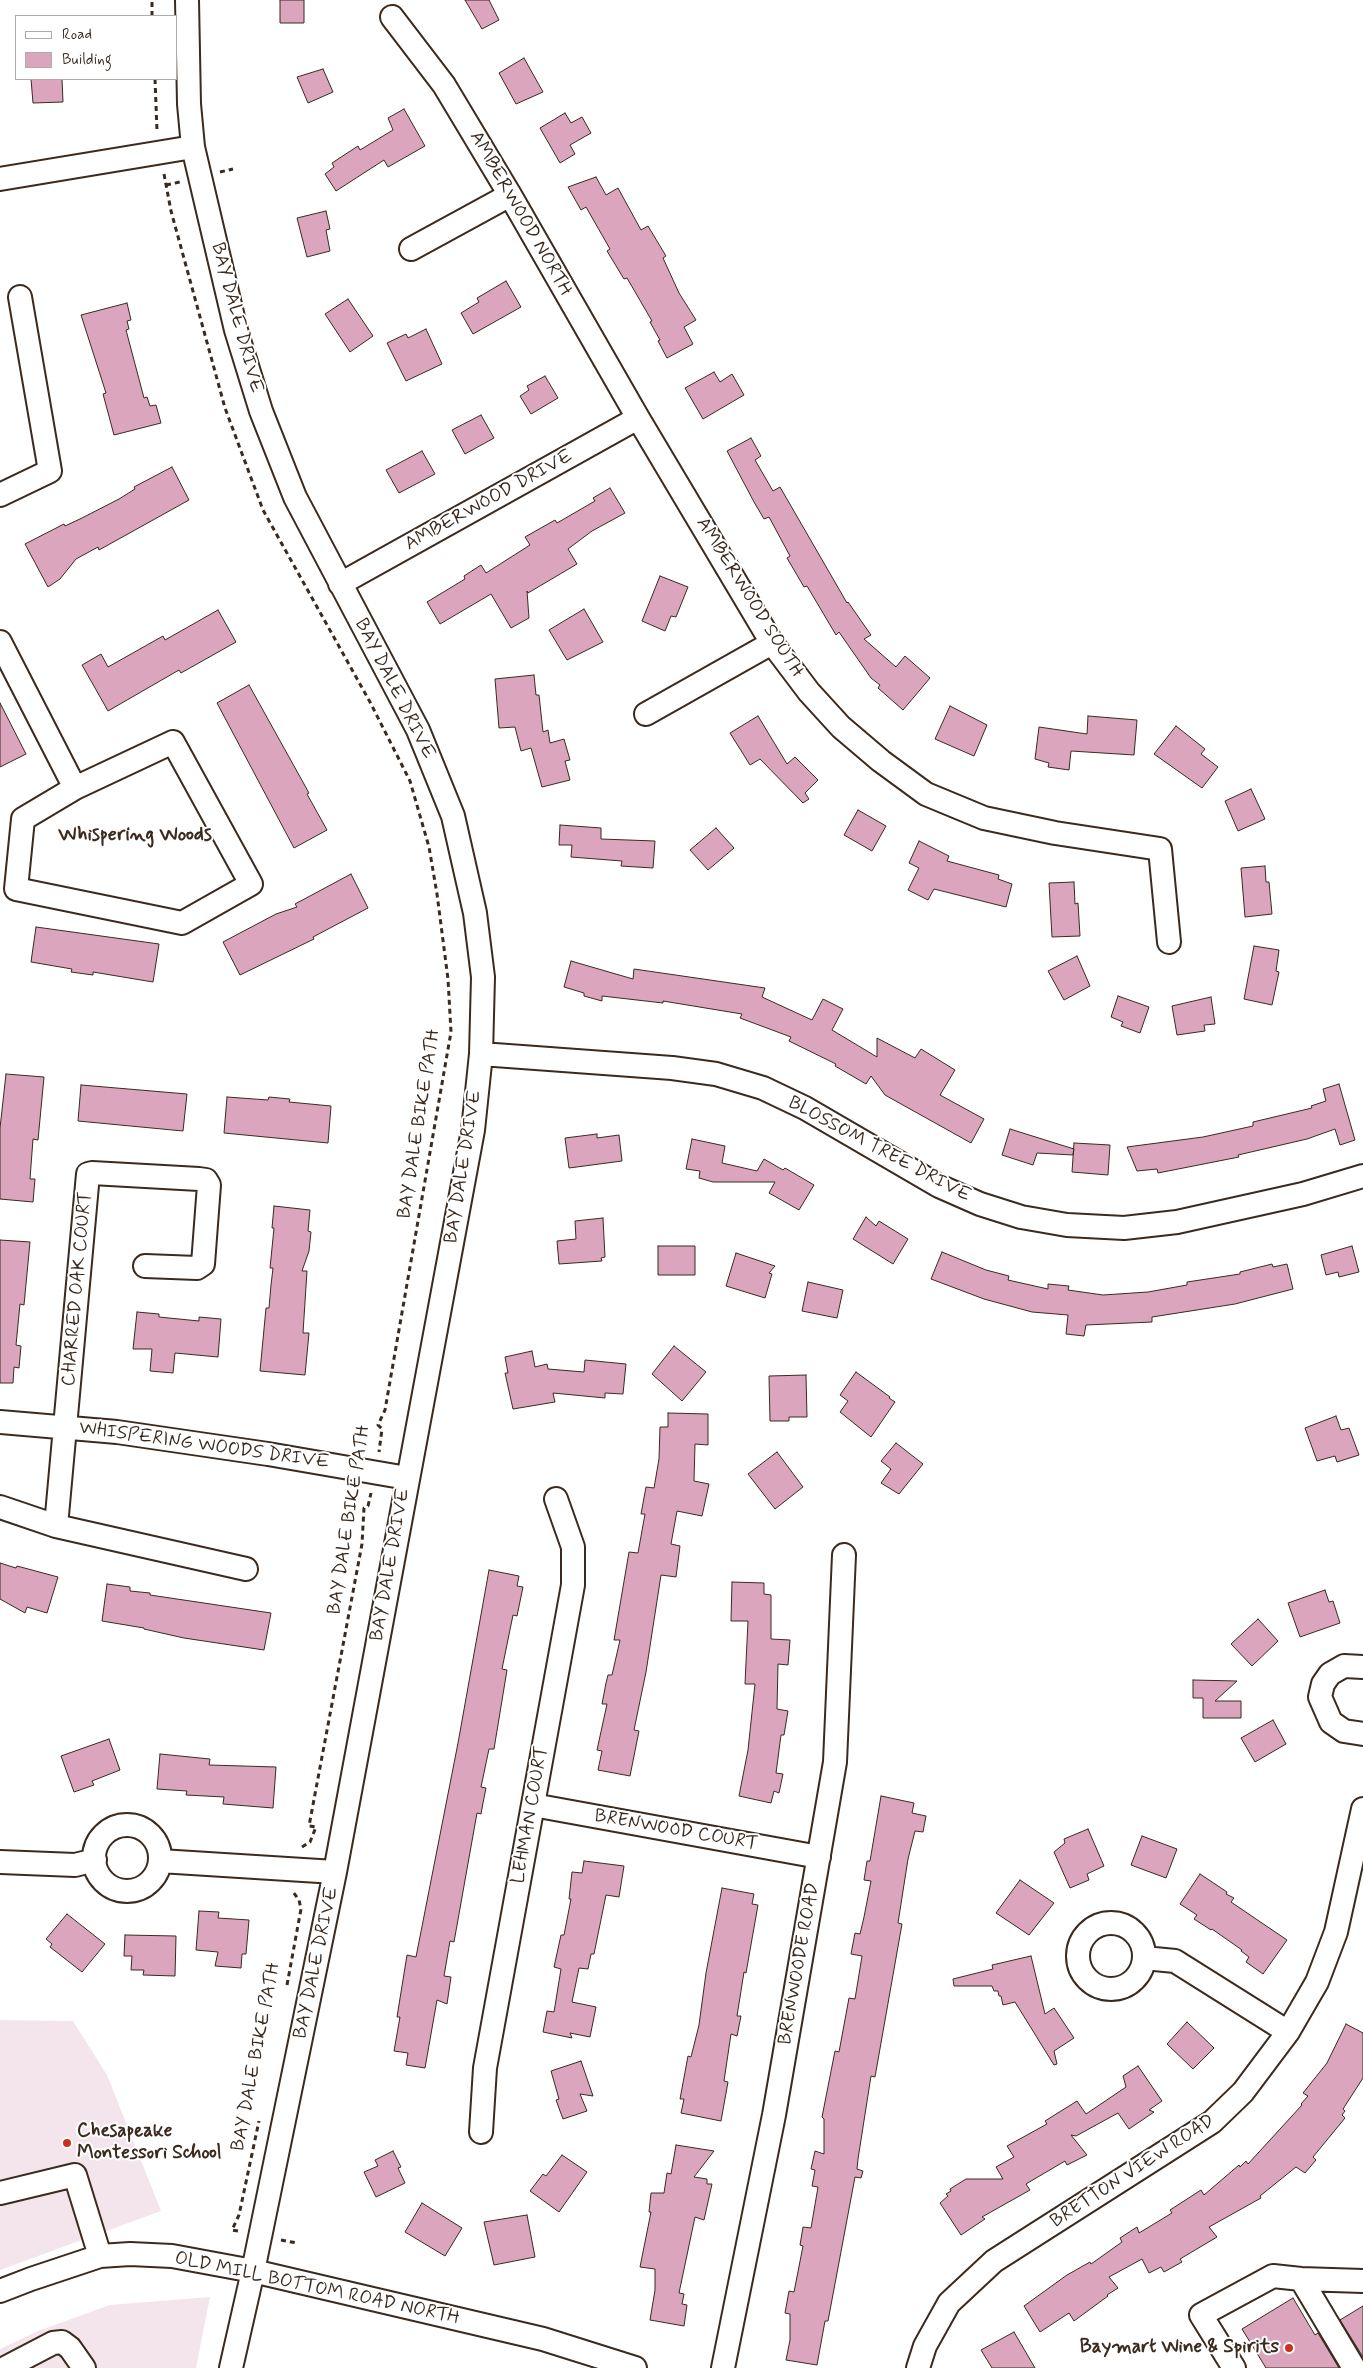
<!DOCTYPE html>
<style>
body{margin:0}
#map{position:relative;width:1363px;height:2368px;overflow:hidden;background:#fff;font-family:Mynerve,sans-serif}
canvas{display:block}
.legend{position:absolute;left:15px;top:15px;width:162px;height:65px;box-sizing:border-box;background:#fff;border:1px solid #b1aaa5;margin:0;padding:6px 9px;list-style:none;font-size:15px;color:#3b2a1e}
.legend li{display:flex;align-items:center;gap:10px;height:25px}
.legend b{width:25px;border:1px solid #b1aaa5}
</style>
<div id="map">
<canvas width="1363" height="2368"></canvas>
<ul class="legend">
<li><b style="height:6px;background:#fff"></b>Road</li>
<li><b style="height:14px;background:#daa5bd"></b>Building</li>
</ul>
</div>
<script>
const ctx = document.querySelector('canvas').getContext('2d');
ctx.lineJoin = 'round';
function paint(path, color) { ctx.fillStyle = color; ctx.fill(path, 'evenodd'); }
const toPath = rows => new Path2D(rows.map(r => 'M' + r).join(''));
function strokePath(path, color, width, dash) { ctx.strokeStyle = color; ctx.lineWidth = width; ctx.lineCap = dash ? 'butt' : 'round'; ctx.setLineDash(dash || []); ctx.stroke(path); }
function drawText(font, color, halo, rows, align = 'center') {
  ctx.font = font + ' Mynerve,sans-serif'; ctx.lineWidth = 4; ctx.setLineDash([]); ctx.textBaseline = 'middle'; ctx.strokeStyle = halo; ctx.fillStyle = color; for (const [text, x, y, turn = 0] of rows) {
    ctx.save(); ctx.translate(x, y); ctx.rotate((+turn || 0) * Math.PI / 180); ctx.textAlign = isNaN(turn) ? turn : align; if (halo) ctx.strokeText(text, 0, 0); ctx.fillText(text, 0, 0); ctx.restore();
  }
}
paint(toPath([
 [0,2020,73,2021,107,2075,161,2211,0,2270],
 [210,2297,196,2368,0,2368,0,2349,38,2331,110,2305]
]), '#f4e4eb');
const building = toPath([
 [280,0,304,0,304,23,280,23,280,0],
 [465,0,489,0,499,20,482,29,465,0],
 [524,58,543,92,516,104,499,73,524,58],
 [323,69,333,92,308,103,297,77,323,69],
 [31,79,62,79,63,102,33,103,31,79],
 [404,109,425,146,388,167,384,160,336,191,325,174,334,167,332,163,358,146,360,150,393,130,388,118,404,109],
 [565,113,571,123,582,117,591,133,570,145,575,154,560,163,540,128,565,113],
 [596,177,606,195,618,188,641,230,648,226,666,256,663,258,679,293,696,320,684,327,693,344,667,358,658,341,660,340,650,322,652,321,627,278,624,279,607,251,610,249,586,207,581,210,568,187,596,177],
 [326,211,330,229,326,230,330,251,307,257,297,218,326,211],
 [506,281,521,307,473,334,461,313,479,302,477,298,506,281],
 [348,299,373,336,350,352,325,314,348,299],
 [127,303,131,320,127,321,129,329,126,330,144,398,147,397,150,406,156,405,161,423,114,435,103,394,106,393,81,315,127,303],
 [426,329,442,364,406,381,387,343,406,334,408,338,426,329],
 [714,372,720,382,732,374,744,395,703,419,685,388,714,372],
 [545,376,558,398,531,414,520,396,529,390,527,386,545,376],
 [481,415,494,438,465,454,452,430,481,415],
 [751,438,761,456,755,460,773,491,780,487,847,603,848,602,871,635,864,639,896,667,905,656,930,678,903,710,878,688,880,685,871,678,839,632,836,635,807,586,804,587,787,558,790,556,769,517,764,519,754,502,727,451,751,438],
 [422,451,435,474,399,493,386,470,422,451],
 [172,467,189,500,99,550,98,547,76,559,60,579,48,587,25,544,64,524,65,526,82,518,119,499,135,489,134,487,172,467],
 [610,488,625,513,592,531,568,549,577,564,528,593,527,591,529,618,511,628,491,594,440,624,427,602,465,579,464,576,481,565,486,573,530,545,525,537,555,520,557,523,595,501,593,498,610,488],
 [660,576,688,587,676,617,671,616,665,631,642,621,660,576],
 [584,609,603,642,567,660,549,630,584,609],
 [218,610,236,642,181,673,179,670,108,711,82,665,101,654,108,667,163,636,165,640,218,610],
 [534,675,536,695,539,695,543,732,548,730,550,743,564,739,570,760,565,761,570,780,542,787,531,748,521,751,515,727,499,728,495,679,534,675],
 [249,685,309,793,307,794,327,830,294,848,217,703,249,685],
 [0,703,26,754,0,767,0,703],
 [950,706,987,725,974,756,935,739,950,706],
 [758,716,787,764,795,757,818,780,805,793,809,799,803,803,760,759,750,765,730,733,758,716],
 [1088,716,1137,720,1134,755,1071,751,1069,770,1048,767,1049,763,1035,759,1039,727,1087,734,1088,716],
 [1176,726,1205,749,1201,754,1218,767,1202,788,1154,754,1176,726],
 [1251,789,1265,819,1238,831,1225,801,1251,789],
 [858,810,886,826,872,851,844,835,858,810],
 [560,825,601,828,601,839,655,841,653,868,621,866,622,861,571,857,572,845,559,845,560,825],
 [716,828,734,848,708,870,690,850,716,828],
 [919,841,949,856,947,861,999,875,998,879,1012,884,1006,907,934,889,928,900,908,890,919,868,909,863,919,841],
 [1265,866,1266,882,1269,882,1272,914,1245,917,1241,868,1265,866],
 [351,874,368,908,313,937,314,939,240,975,223,942,276,914,297,907,295,904,351,874],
 [1074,882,1075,904,1078,903,1080,936,1052,937,1049,883,1074,882],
 [36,927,159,944,153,982,93,972,93,975,71,972,72,969,31,962,36,927],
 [1254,946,1279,950,1276,971,1279,972,1272,1005,1244,999,1254,946],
 [1077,956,1090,986,1064,1000,1048,971,1077,956],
 [571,961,633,979,634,969,765,988,762,997,812,1020,823,999,843,1009,832,1030,877,1057,877,1038,915,1058,921,1049,955,1070,940,1095,984,1119,971,1143,885,1095,871,1076,866,1084,835,1066,836,1064,789,1041,791,1037,740,1018,742,1014,663,1001,663,1003,602,996,602,1001,584,996,584,993,564,987,571,961],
 [1118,996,1149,1007,1140,1033,1121,1026,1123,1022,1111,1017,1118,996],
 [1211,997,1215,1024,1204,1025,1205,1031,1177,1035,1172,1006,1211,997],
 [6,1074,44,1077,38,1140,33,1139,30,1179,35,1179,33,1202,0,1199,0,1128,6,1074],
 [1339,1084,1355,1140,1340,1145,1335,1129,1307,1139,1238,1155,1239,1157,1158,1173,1157,1169,1137,1171,1127,1147,1203,1137,1253,1126,1253,1122,1312,1108,1311,1106,1326,1101,1323,1089,1339,1084],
 [81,1085,187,1094,183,1131,78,1121,81,1085],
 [227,1097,268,1100,269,1097,290,1099,289,1102,331,1106,328,1143,224,1133,227,1097],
 [1010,1129,1074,1149,1073,1155,1037,1153,1033,1165,1002,1155,1010,1129],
 [597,1134,597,1138,619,1135,622,1161,569,1168,565,1138,597,1134],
 [692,1139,725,1146,722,1163,757,1171,764,1159,783,1170,785,1168,814,1185,799,1210,769,1193,775,1182,713,1182,699,1178,700,1171,686,1169,692,1139],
 [1074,1143,1110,1145,1108,1175,1072,1172,1074,1143],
 [274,1206,310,1210,308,1231,311,1232,309,1251,302,1271,307,1271,303,1333,309,1333,305,1375,260,1371,266,1308,269,1308,271,1285,273,1268,270,1268,274,1228,272,1228,274,1206],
 [866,1217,876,1226,879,1221,908,1239,893,1264,853,1239,866,1217],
 [603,1218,605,1257,601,1258,602,1261,559,1264,557,1241,576,1239,575,1221,603,1218],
 [0,1240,30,1242,24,1305,20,1304,16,1345,21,1346,19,1368,14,1367,13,1383,0,1383,0,1240],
 [658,1246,695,1246,695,1275,658,1275,658,1246],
 [1352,1246,1359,1272,1339,1277,1338,1272,1326,1275,1321,1255,1352,1246],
 [942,1252,986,1270,1009,1276,1008,1280,1048,1289,1048,1284,1069,1286,1068,1290,1103,1295,1148,1292,1187,1285,1187,1282,1240,1274,1240,1272,1272,1264,1273,1267,1287,1264,1293,1289,1235,1304,1152,1317,1152,1322,1086,1325,1084,1336,1066,1334,1068,1315,1032,1312,984,1299,931,1279,942,1252],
 [736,1253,775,1266,769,1273,772,1274,765,1298,726,1286,736,1253],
 [808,1282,843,1290,837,1318,802,1311,808,1282],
 [137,1312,159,1314,159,1317,199,1321,199,1317,221,1319,218,1357,175,1353,173,1373,150,1371,152,1349,133,1349,137,1312],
 [674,1346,706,1372,682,1401,652,1374,674,1346],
 [532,1351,535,1367,547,1364,548,1369,584,1372,585,1360,626,1364,623,1394,605,1393,605,1398,553,1393,555,1402,513,1409,505,1373,508,1373,505,1357,532,1351],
 [856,1372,890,1397,889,1398,895,1402,871,1437,840,1412,848,1401,840,1395,856,1372],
 [806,1375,807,1417,789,1417,789,1421,770,1421,769,1376,806,1375],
 [668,1413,708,1414,708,1445,695,1444,694,1481,709,1484,702,1516,677,1511,671,1544,680,1546,676,1577,661,1575,646,1672,634,1730,639,1731,630,1776,598,1770,602,1751,597,1750,607,1704,602,1704,606,1683,608,1675,612,1675,620,1640,614,1640,629,1552,638,1553,645,1514,641,1514,646,1487,654,1488,659,1459,660,1427,668,1427,668,1413],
 [1336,1416,1341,1430,1349,1428,1359,1455,1337,1462,1335,1456,1317,1461,1305,1428,1336,1416],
 [896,1443,923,1464,899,1494,881,1483,891,1469,881,1461,896,1443],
 [777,1452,803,1487,775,1509,748,1474,777,1452],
 [0,1563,16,1568,17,1566,58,1577,47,1613,27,1607,25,1613,0,1599,0,1563],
 [489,1570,519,1576,517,1586,523,1587,517,1616,513,1615,502,1669,507,1670,494,1749,489,1749,481,1787,486,1788,483,1803,481,1814,477,1813,454,1942,450,1941,444,1976,451,1977,447,2004,437,2000,425,2068,406,2065,408,2053,394,2051,400,2017,397,2017,407,1955,416,1957,458,1743,489,1570],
 [732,1582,764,1583,764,1594,771,1595,771,1639,790,1640,788,1665,778,1664,777,1709,788,1711,784,1735,781,1735,776,1773,783,1774,779,1793,774,1791,771,1803,739,1796,748,1750,755,1684,745,1684,748,1621,731,1621,732,1582],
 [107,1584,130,1587,130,1591,150,1593,150,1595,271,1613,264,1650,184,1638,144,1629,144,1628,102,1621,107,1584],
 [1325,1590,1329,1602,1333,1601,1340,1623,1300,1637,1288,1603,1325,1590],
 [1258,1619,1278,1641,1252,1666,1231,1644,1258,1619],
 [1193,1680,1237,1681,1215,1701,1241,1701,1241,1718,1203,1718,1203,1698,1193,1698,1193,1680],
 [1273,1720,1286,1744,1255,1762,1241,1738,1273,1720],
 [109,1739,120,1770,92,1781,94,1785,74,1792,61,1756,109,1739],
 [160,1754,210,1759,209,1765,276,1767,273,1808,223,1804,224,1797,186,1795,187,1791,157,1789,160,1754],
 [881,1796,914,1803,912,1813,926,1816,923,1832,915,1831,908,1859,898,1923,902,1924,875,2077,871,2076,858,2159,857,2169,863,2171,861,2178,855,2177,828,2321,825,2321,817,2365,786,2360,790,2340,790,2314,785,2313,789,2291,794,2292,803,2246,800,2245,803,2227,811,2228,818,2187,812,2186,815,2170,811,2169,815,2151,824,2154,824,2119,822,2117,835,2051,839,2052,849,1998,855,1999,862,1956,851,1954,855,1933,860,1934,864,1917,871,1881,864,1880,867,1861,870,1861,881,1796],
 [1088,1829,1104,1866,1087,1874,1089,1880,1070,1888,1054,1852,1065,1843,1064,1839,1088,1829],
 [1142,1836,1177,1849,1166,1878,1131,1865,1142,1836],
 [584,1861,624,1866,619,1897,606,1895,594,1954,591,1954,588,1969,579,1968,572,2002,596,2007,590,2037,570,2033,572,2038,543,2032,547,2011,554,2012,561,1969,554,1967,561,1935,564,1935,571,1899,569,1899,572,1872,582,1873,584,1861],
 [1200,1874,1227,1892,1226,1894,1234,1898,1231,1902,1287,1940,1263,1974,1246,1962,1249,1957,1241,1951,1242,1950,1212,1929,1211,1930,1194,1919,1197,1915,1180,1904,1200,1874],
 [1020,1880,1054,1903,1029,1935,996,1913,1020,1880],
 [722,1888,754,1894,752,1904,758,1905,746,1973,744,1972,737,2016,741,2016,737,2036,731,2034,724,2081,728,2082,721,2121,681,2113,684,2099,680,2099,688,2056,691,2057,699,2025,706,1973,722,1888],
 [199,1911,219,1912,218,1918,249,1920,246,1954,242,1954,241,1968,215,1966,218,1952,196,1950,199,1911],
 [67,1914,105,1944,82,1972,50,1947,52,1944,46,1939,67,1914],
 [125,1935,176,1936,175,1976,143,1975,144,1970,131,1970,132,1956,124,1956,125,1935],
 [1031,1956,1045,2014,1054,2008,1074,2038,1054,2051,1057,2064,1054,2065,1015,2002,1003,2005,1001,1996,999,1996,998,1991,994,1991,992,1986,954,1986,953,1979,993,1969,992,1965,1031,1956],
 [1187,2022,1214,2048,1193,2069,1167,2044,1187,2022],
 [1346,2024,1363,2033,1363,2078,1343,2109,1345,2111,1342,2115,1345,2118,1313,2157,1316,2160,1305,2173,1296,2167,1260,2196,1261,2198,1209,2227,1217,2237,1180,2259,1182,2262,1164,2272,1161,2267,1149,2273,1142,2259,1109,2277,1118,2288,1107,2295,1108,2296,1074,2321,1069,2313,1040,2332,1024,2306,1067,2275,1090,2262,1091,2264,1122,2242,1120,2238,1137,2227,1139,2233,1172,2213,1170,2210,1201,2190,1204,2195,1239,2165,1240,2167,1246,2161,1248,2164,1302,2105,1301,2104,1308,2096,1303,2093,1327,2063,1346,2024],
 [581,2061,593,2096,580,2094,587,2111,563,2119,556,2100,559,2099,551,2071,581,2061],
 [1138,2066,1162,2101,1149,2110,1154,2112,1129,2129,1118,2113,1076,2136,1071,2135,1087,2155,1067,2165,1065,2161,1026,2184,1030,2190,982,2217,985,2219,961,2235,940,2203,948,2196,946,2194,951,2191,950,2189,966,2179,1003,2179,996,2167,1014,2157,1007,2146,1047,2124,1045,2121,1077,2101,1086,2114,1126,2087,1123,2076,1138,2066],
 [676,2145,714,2151,694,2177,707,2179,707,2184,712,2184,704,2220,695,2217,679,2293,684,2294,682,2304,687,2305,684,2326,650,2320,655,2290,655,2269,640,2267,651,2212,649,2212,651,2193,664,2193,667,2173,671,2174,676,2145],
 [393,2151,401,2167,398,2168,405,2183,376,2197,364,2172,378,2166,375,2160,393,2151],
 [562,2155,587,2172,559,2212,530,2191,543,2174,546,2176,562,2155],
 [422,2203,462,2228,445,2256,405,2232,422,2203],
 [527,2215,535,2257,494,2265,484,2222,527,2215],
 [1293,2298,1315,2335,1318,2333,1339,2368,1266,2368,1242,2329,1293,2298],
 [1363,2306,1363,2357,1340,2320,1363,2306],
 [1014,2332,1035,2368,992,2368,981,2350,1014,2332]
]);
paint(building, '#daa5bd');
strokePath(building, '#3b2a1e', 1);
const minor = toPath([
 [187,0,189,104,193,147,236,330,261,411,295,497,418,730,453,816,475,913,483,977,481,1054,473,1130,335,1872,253,2271,231,2368],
 [392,17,444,85,510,195,638,418,772,643,809,692,841,727,881,761,926,794,984,818,1055,833,1160,849,1169,942],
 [0,179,193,147],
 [411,249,510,195],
 [0,495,50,471,20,297],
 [340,584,638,418],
 [0,642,75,788],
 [646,714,772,643],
 [173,742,251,884,182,923,16,889,23,819,75,788,173,742],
 [481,1054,672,1068,716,1074,763,1088,805,1108,939,1186,980,1204,1021,1217,1067,1225,1124,1228,1177,1222,1303,1194,1363,1176],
 [0,1422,117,1432,268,1454,407,1478],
 [0,1507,56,1526,246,1569],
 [56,1526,88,1174,92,1173,199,1179,206,1180,209,1185,203,1264,197,1268,145,1266],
 [1363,1667,1344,1666,1330,1674,1323,1684,1320,1697,1331,1722,1344,1731,1363,1734],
 [533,1805,819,1857],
 '94 1858a33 33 0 1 1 66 0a33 33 0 1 1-66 0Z',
 [160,1861,335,1872],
 [0,1862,75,1865,95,1860],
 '1078 1956a33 33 0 1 1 66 0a33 33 0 1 1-66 0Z',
 [1144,1958,1175,1961,1288,2032],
 [481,2132,485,2068,573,1585,573,1547,556,1499],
 [0,2193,75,2175,100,2256],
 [1301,2279,1354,2368],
 [0,2291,31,2279,100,2256,130,2254,172,2256,253,2271,543,2339,635,2368],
 [5,2368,53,2343,62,2342,70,2348,84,2368],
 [723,2368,774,2115,835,1762,844,1555],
 [918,2368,925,2346,949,2303,994,2261,1212,2122,1243,2092,1288,2032,1317,1982,1336,1932,1363,1809],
 [1234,2368,1201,2315,1273,2276,1301,2279,1363,2281]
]);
strokePath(minor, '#3b2a1e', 26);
strokePath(toPath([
 [152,16,152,0],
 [155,79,157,131],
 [220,172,233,169],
 [164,174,171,211,225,408,263,510,370,702,410,781,429,847,437,894,448,979,451,1032,385,1410,378,1425,382,1429,379,1452],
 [166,185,180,182],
 [302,1847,310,1842,316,1827,309,1826,362,1544,364,1508,368,1506,371,1493],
 [287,1985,301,1909,299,1900,293,1892],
 [238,2231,232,2230,239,2215,259,2121],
 [281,2240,297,2243]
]), '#3b2a1e', 3, [5, 4]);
strokePath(minor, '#fff', 22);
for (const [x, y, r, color] of [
 [67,2143,5,"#c8321e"],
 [1289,2348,5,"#c8321e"]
]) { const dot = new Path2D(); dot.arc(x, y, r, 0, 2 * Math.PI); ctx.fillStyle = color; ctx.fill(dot); strokePath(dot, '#fff', 2); }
drawText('19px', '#3b2a1e', '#fff', [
 ["AMBERWOOD NORTH",520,214,60],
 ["BAY DALE DRIVE",236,318,75],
 ["AMBERWOOD DRIVE",489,501,-29],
 ["AMBERWOOD SOUTH",749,598,58],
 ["BAY DALE DRIVE",394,689,63],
 ["BAY DALE BIKE PATH",420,1124,-81],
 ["BLOSSOM TREE DRIVE",879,1150,28],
 ["BAY DALE DRIVE",464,1167,-81],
 ["CHARRED OAK COURT",78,1289,-85],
 ["WHISPERING WOODS DRIVE",204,1446,8],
 ["BAY DALE BIKE PATH",350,1520,-81],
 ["BAY DALE DRIVE",391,1565,-80],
 ["LEHMAN COURT",531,1815,-80],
 ["BRENWOOD COURT",676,1831,10],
 ["BAY DALE DRIVE",317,1963,-78],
 ["BRENWOODE ROAD",800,1964,-80],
 ["BAY DALE BIKE PATH",257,2057,-79],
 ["BRETTON VIEW ROAD",1133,2172,-33],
 ["OLD MILL BOTTOM ROAD NORTH",317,2289,12]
]);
drawText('bold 19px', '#3b2a1e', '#fff', [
 ["Chesapeake",77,2132],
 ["Montessori School",77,2154],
 ["Baymart Wine & Spirits",1279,2348,"right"]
], 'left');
drawText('bold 20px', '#3b2a1e', '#fff', [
 ["Whispering Woods",135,836]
]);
</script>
